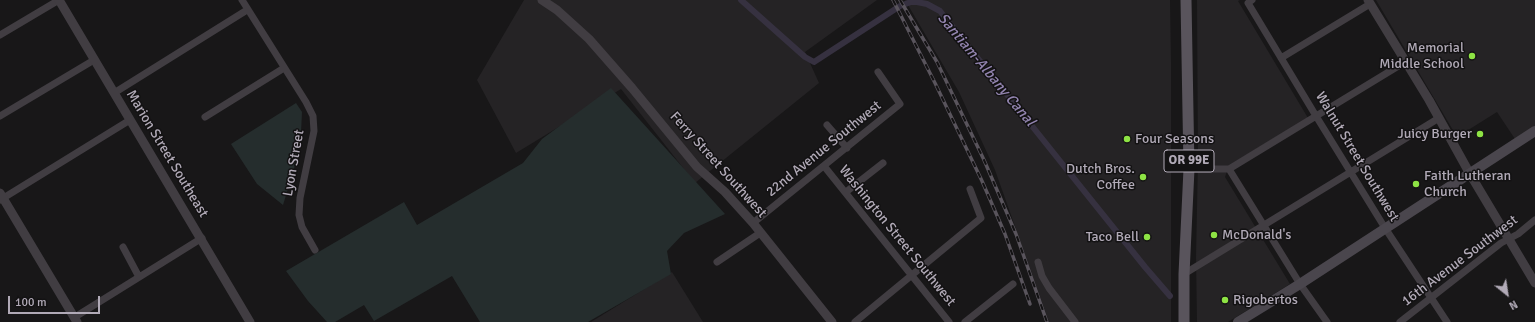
<!DOCTYPE html>
<style>
body{margin:0}
#map{position:relative;width:1535px;height:322px;overflow:hidden;background:#181718;font-family:Signika,sans-serif}
canvas{display:block}
.north{position:absolute;left:1487px;top:274px;width:40px;height:40px;-webkit-text-stroke:3px #131213;paint-order:stroke;rotate:150deg;font-size:11px;font-weight:700;line-height:16px;text-align:center;color:#b1aab7}
.north::after{content:'';display:block;margin:auto;width:14px;height:18px;background:#b1aab7;clip-path:polygon(50% 0,100% 100%,50% 72%,0 100%)}
.scale{position:absolute;left:8px;top:296px;width:92px;height:18px;box-sizing:border-box;border:2px solid #b1aab7;border-top:0;padding-left:5px;font-size:12px;line-height:14px;white-space:nowrap;color:#b1aab7;-webkit-text-stroke:3px #131213;paint-order:stroke}
</style>
<div id="map">
<canvas width="1535" height="322"></canvas>
<div class="north">N</div>
<div class="scale">100 m</div>
</div>
<script>
const ctx = document.querySelector('canvas').getContext('2d');
ctx.lineJoin = 'round';
function paint(path, color) { ctx.fillStyle = color; ctx.fill(path, 'evenodd'); }
const toPath = rows => new Path2D(rows.map(r => 'M' + r).join(''));
function strokePath(path, color, width, dash) { ctx.strokeStyle = color; ctx.lineWidth = width; ctx.lineCap = dash ? 'butt' : 'round'; ctx.setLineDash(dash || []); ctx.stroke(path); }
function drawText(font, color, halo, rows, align = 'center') {
  ctx.font = font + ' Signika,sans-serif'; ctx.lineWidth = 3; ctx.setLineDash([]); ctx.textBaseline = 'middle'; ctx.strokeStyle = halo; ctx.fillStyle = color; for (const [text, x, y, turn = 0] of rows) {
    ctx.save(); ctx.translate(x, y); ctx.rotate((+turn || 0) * Math.PI / 180); ctx.textAlign = isNaN(turn) ? turn : align; if (halo) ctx.strokeText(text, 0, 0); ctx.fillText(text, 0, 0); ctx.restore();
  }
}
paint(toPath([
 [524,0,877,0,805,52,819,83,695,183,621,89,516,153,477,80],
 [905,0,1170,0,1171,62,1171,322,1049,322,995,170,959,92],
 [1197,0,1240,0,1238,1,1308,118,1229,165,1225,177,1290,284,1228,322,1197,322,1196,257,1198,160],
 [1376,0,1535,0,1535,126,1515,139,1497,112,1457,137],
 [672,272,703,322,591,322]
]), '#252325');
paint(toPath([
 [611,88,725,214,684,233,667,251,671,274,588,322,480,322,452,276,374,321,364,305,335,322,327,322,308,301,286,271,404,202,417,225,523,163,542,139],
 [296,103,302,112,301,133,294,169,283,205,257,184,231,144]
]), '#252d2d');
strokePath(toPath([
 [741,0,805,57,814,62,900,6,911,2,917,2,927,4,940,11,1060,161,1145,267,1170,296]
]), '#363140', 6);
strokePath(toPath([
 [242,0,306,102,313,116,314,131,300,198,299,215,302,227,315,250],
 [1252,0,1248,3,1316,116,1385,228,1447,322],
 [0,35,59,0],
 [1281,58,1370,4],
 [114,93,247,10],
 [0,116,94,60],
 [205,117,284,68],
 [827,125,847,148],
 [824,166,949,322],
 [1189,169,1229,169,1405,62],
 [1229,169,1300,284,1327,322],
 [846,192,883,163],
 [0,200,130,120],
 [753,223,900,104,878,72],
 [123,247,139,277],
 [717,262,760,233],
 [1038,262,1042,276,1049,288,1075,322],
 [1184,274,1439,118],
 [75,317,202,238],
 [855,322,981,218,970,189],
 [965,322,1013,284],
 [1400,322,1501,243,1518,234,1535,220]
]), '#413d42', 7);
strokePath(toPath([
 [59,0,250,322],
 [542,0,557,10,589,39,632,88,697,167,725,192,753,223,832,322],
 [1368,0,1429,100,1470,174,1535,283],
 [0,193,77,322]
]), '#413d42', 9);
strokePath(toPath([
 [1238,322,1300,284,1535,131]
]), '#4a464d', 10);
strokePath(toPath([
 [1184,322,1184,274,1189,169,1186,0]
]), '#59545c', 11);
const rail = toPath([
 [893,0,935,83,982,181,1005,234,1030,304],
 [900,0,937,62,984,160,1016,234,1047,322]
]);
strokePath(rail, '#59545c', 3.5);
strokePath(rail, '#131213', 2, [6]);
for (const [x, y, r, color] of [
 [1472,56,4,"#8ee344"],
 [1480,134,4,"#8ee344"],
 [1127,139,4,"#8ee344"],
 [1143,177,4,"#8ee344"],
 [1416,184,4,"#8ee344"],
 [1214,235,4,"#8ee344"],
 [1147,237,4,"#8ee344"],
 [1225,300,4,"#8ee344"]
]) { const dot = new Path2D(); dot.arc(x, y, r, 0, 2 * Math.PI); ctx.fillStyle = color; ctx.fill(dot); strokePath(dot, '#131213', 1.5); }
for (const [x, y, w] of [
 [1189,161,50]
]) { const box = new Path2D(); box.roundRect(x - w / 2, y - 11, w, 22, 3); ctx.fillStyle = '#131213'; ctx.fill(box); strokePath(box, '#b1aab7', 1); }
drawText('bold 13px', '#b1aab7', null, [
 ["OR 99E",1189,161]
]);
drawText('14px', '#b1aab7', '#131213', [
 ["Memorial",1464,48],
 ["Middle School",1464,64],
 ["Juicy Burger",1472,134],
 ["Four Seasons",1135,139,"left"],
 ["Dutch Bros.",1135,169],
 ["Coffee",1135,185],
 ["Faith Lutheran",1424,176,"left"],
 ["Church",1424,192,"left"],
 ["McDonald's",1222,235,"left"],
 ["Taco Bell",1139,237],
 ["Rigobertos",1233,300,"left"]
], 'right');
drawText('14px', '#b1aab7', '#131213', [
 ["22nd Avenue Southwest",824,149,-39],
 ["Marion Street Southeast",167,154,59],
 ["Walnut Street Southwest",1357,157,59],
 ["Lyon Street",294,163,-80],
 ["Ferry Street Southwest",718,165,48],
 ["Washington Street Southwest",897,236,51],
 ["16th Avenue Southwest",1460,261,-37]
]);
drawText('italic 15px', '#9284af', '#131213', [
 ["Santiam-Albany Canal",986,70,50]
]);
</script>
